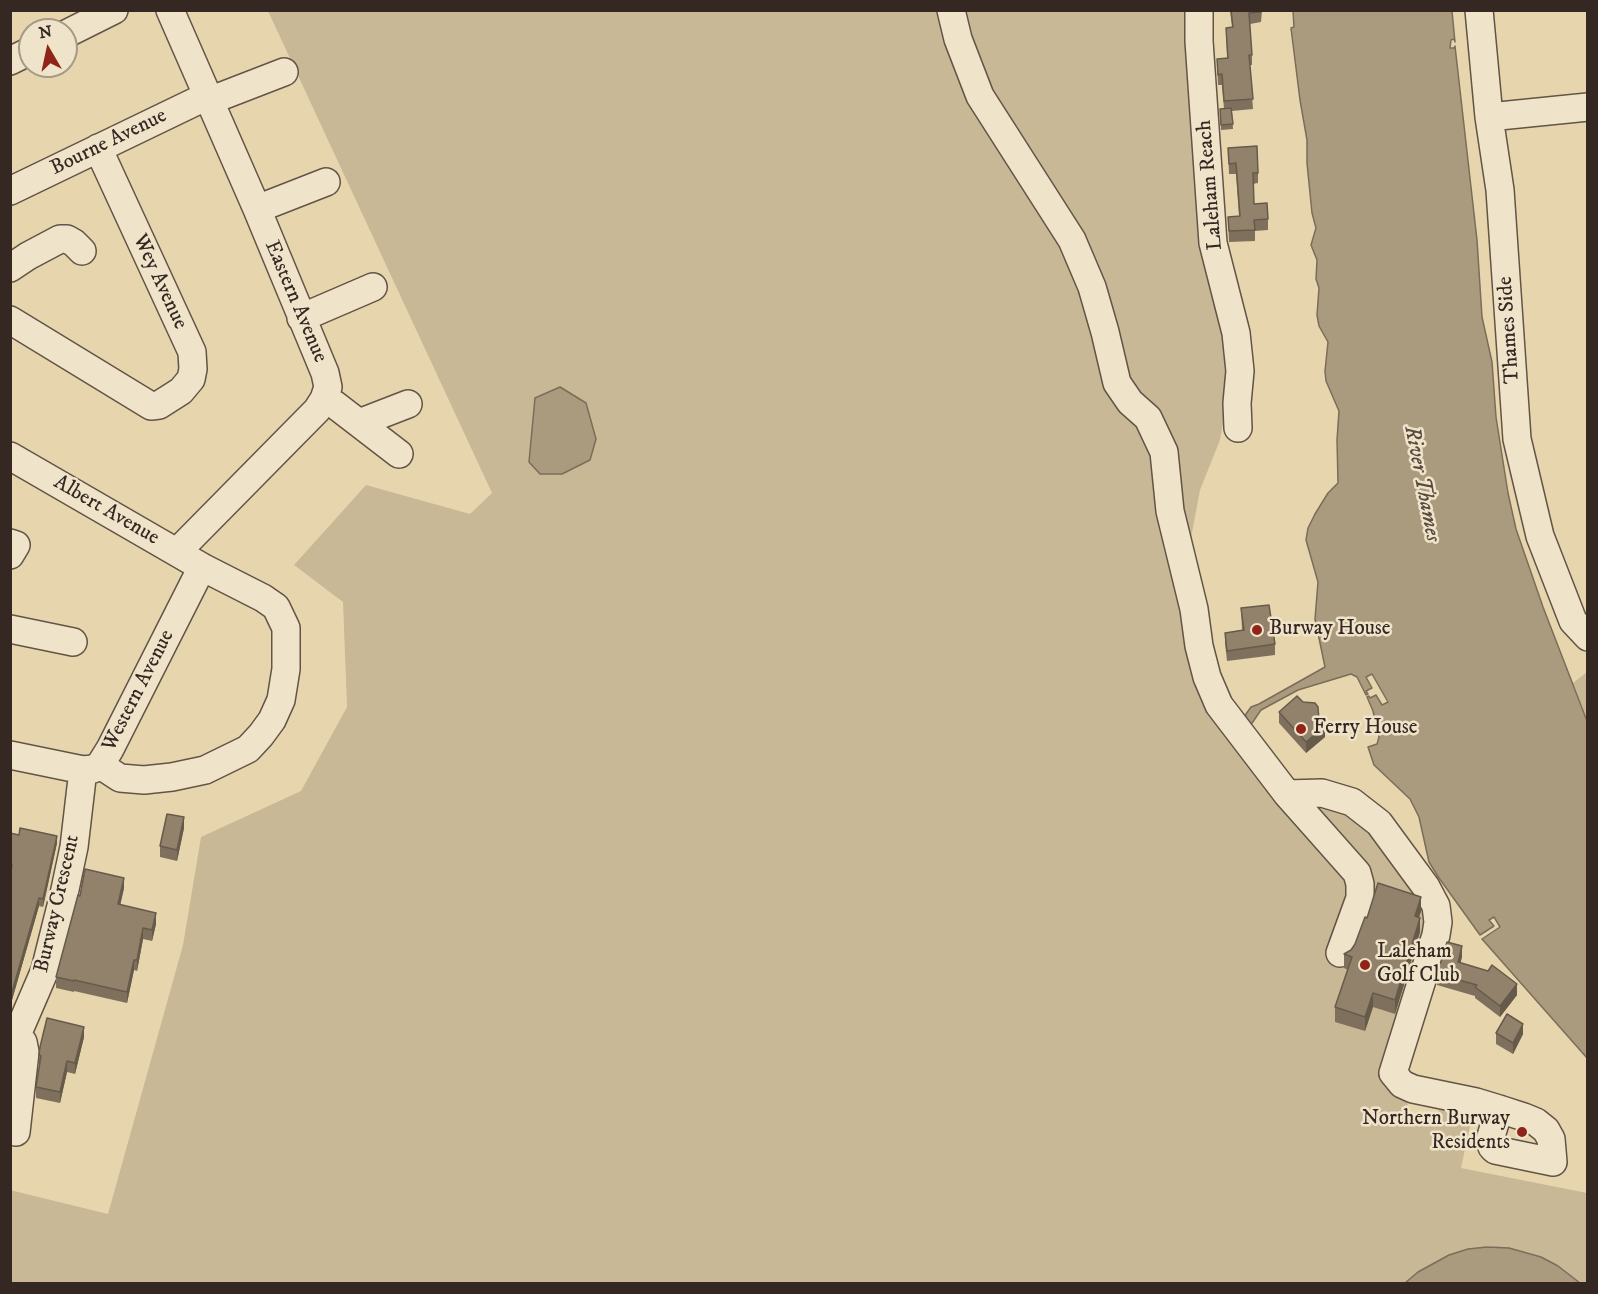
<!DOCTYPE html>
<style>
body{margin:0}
#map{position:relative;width:1598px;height:1294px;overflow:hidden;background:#e7d6ad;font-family:"IM FELL DW Pica",serif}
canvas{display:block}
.frame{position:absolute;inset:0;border:12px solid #352823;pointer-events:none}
.north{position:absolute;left:18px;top:18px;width:60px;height:60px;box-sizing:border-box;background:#efe4ca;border:2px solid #a59987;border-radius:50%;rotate:351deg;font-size:16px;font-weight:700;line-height:24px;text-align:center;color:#352823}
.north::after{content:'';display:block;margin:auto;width:21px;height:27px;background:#8f2418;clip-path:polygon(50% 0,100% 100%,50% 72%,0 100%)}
</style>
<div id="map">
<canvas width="1598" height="1294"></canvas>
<div class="frame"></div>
<div class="north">N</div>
</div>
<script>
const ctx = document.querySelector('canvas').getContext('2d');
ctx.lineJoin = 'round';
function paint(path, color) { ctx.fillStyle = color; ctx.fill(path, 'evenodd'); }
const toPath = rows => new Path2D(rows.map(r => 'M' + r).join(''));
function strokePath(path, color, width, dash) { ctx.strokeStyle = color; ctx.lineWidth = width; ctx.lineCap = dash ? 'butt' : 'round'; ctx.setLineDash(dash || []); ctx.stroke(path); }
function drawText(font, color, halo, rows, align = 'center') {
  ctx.font = font + ' "IM FELL DW Pica",serif'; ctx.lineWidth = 5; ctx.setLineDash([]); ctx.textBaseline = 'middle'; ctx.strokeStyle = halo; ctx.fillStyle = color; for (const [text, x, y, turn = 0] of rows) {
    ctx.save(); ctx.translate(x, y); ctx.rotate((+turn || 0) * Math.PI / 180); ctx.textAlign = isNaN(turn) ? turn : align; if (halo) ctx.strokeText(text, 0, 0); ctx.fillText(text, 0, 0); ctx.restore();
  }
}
paint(toPath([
 [268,11,1187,11,1232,371,1220,440,1200,490,1191,538,1211,671,1221,693,1299,786,1352,802,1436,906,1382,1081,1397,1092,1408,1104,1405,1118,1435,1125,1441,1101,1474,1108,1461,1168,1587,1193,1587,1283,1580,1283,1558,1266,1541,1257,1524,1252,1418,1272,1405,1284,11,1283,10,1190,108,1214,183,945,201,837,301,791,347,707,343,602,294,565,366,485,470,514,492,493],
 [1587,672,1587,719,1573,683]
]), '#c9b896');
const water = toPath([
 [1293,11,1452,11,1455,42,1454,39,1451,40,1450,48,1454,48,1455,46,1477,240,1482,317,1492,362,1496,417,1508,493,1516,529,1543,607,1587,721,1587,1058,1482,939,1500,927,1494,917,1489,920,1494,926,1480,935,1439,878,1429,862,1419,817,1410,799,1374,765,1368,747,1377,744,1379,737,1373,711,1367,697,1369,696,1370,698,1376,695,1382,705,1388,702,1372,674,1366,677,1372,688,1366,691,1368,694,1366,695,1357,677,1351,674,1298,690,1261,710,1248,729,1243,723,1246,714,1251,707,1259,704,1325,667,1315,619,1318,582,1306,540,1308,528,1315,514,1328,493,1338,483,1337,440,1339,411,1326,381,1325,371,1328,342,1319,326,1317,315,1319,288,1316,279,1317,260,1311,245,1316,228,1312,213,1307,163,1307,140,1300,100,1291,28,1294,27,1293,11],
 [560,387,586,403,596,439,590,460,562,474,540,474,529,462,535,398,560,387],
 [1487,1247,1509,1248,1541,1257,1558,1266,1580,1283,1405,1283,1418,1272,1449,1255,1468,1249,1487,1247]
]);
paint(water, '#aa9b7e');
strokePath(water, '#7b6d5a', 1.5);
const minor = toPath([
 [170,10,257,209,325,373,328,387,324,399,317,410,177,552],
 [951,10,958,39,980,96,1072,240,1092,287,1105,332,1117,383,1130,402,1148,418,1164,452,1170,511,1194,609,1199,646,1207,677,1219,705,1287,794,1357,873,1360,884,1360,898,1340,953],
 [1199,10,1199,41,1213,243,1236,333,1240,371,1237,403,1238,428],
 [1479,10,1489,117,1500,190,1517,439,1540,536,1573,621,1588,637],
 [66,34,114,10],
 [10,61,30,51],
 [209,101,284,72],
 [1489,117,1588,107],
 [10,191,207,96],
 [257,209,326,182],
 [10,268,28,256,60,239,67,239,74,243,82,251],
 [301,318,373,287],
 [10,320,151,406,159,405,181,391,191,379,193,369,192,352,98,148],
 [324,399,334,404,399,454],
 [359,423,408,404],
 [10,456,202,567,263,598,276,607,286,628,286,669,281,700,272,720,261,735,248,749,205,770,172,777,144,780,120,778,100,765],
 [10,543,16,545,10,555],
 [10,629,73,642],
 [10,755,83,770,93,769,100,765,110,749,202,567],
 [1287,794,1322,793,1352,802,1379,823,1426,887,1436,906,1438,922,1436,935,1393,1073,1402,1084,1413,1089,1476,1102,1499,1109,1524,1117,1536,1122,1546,1130,1551,1139,1553,1162,1495,1150,1492,1147,1490,1140,1499,1109],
 [10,1033,17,1035,23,1042,25,1052,16,1132],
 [17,1035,45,970,64,894,74,847,83,770]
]);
strokePath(minor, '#625446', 30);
strokePath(minor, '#efe4ca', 27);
paint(toPath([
 [1230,10,1262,10,1261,22,1250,24,1252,55,1252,65,1250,65,1253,109,1232,111,1233,129,1221,130,1220,109,1224,109,1222,85,1218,85,1217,59,1227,58,1226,28,1232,27],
 [1228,148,1258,173,1258,183,1253,184,1254,204,1268,219,1268,230,1255,231,1255,241,1229,242,1228,217,1239,216,1236,174,1229,174],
 [1241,608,1275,644,1275,655,1227,661,1225,643,1225,633,1242,630],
 [1279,712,1319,720,1325,737,1306,753,1279,723],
 [184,828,177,861,160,857,160,846],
 [10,833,57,843,43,907,39,906,10,1007],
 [124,888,120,905,156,924,152,941,143,939,137,971,134,970,127,1003,74,991,74,992,56,988,56,977,80,896],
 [1421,911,1419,917,1420,932,1395,1014,1373,1007,1365,1031,1335,1022,1335,1007,1348,970,1344,968,1344,954,1351,950,1355,944,1367,918],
 [1462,957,1460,963,1517,995,1500,1017,1475,998,1475,996,1437,985,1437,974],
 [1496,1033,1523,1034,1513,1054,1496,1044],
 [84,1037,75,1074,67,1072,60,1103,36,1098,36,1087,39,1066,39,1055]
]), '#7e705c');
paint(toPath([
 [1325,726,1325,737,1306,753,1306,742],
 [184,817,184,828,177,861,177,850],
 [57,836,57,843,43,907,43,899],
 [124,878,124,888,118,915,118,904],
 [1421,897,1421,911,1415,930,1415,916],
 [39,898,39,906,10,1007,10,999],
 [156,913,156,924,152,941,152,930],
 [1420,918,1420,932,1395,1014,1395,1000],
 [143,928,143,939,137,971,137,960],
 [1462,946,1462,957,1458,973,1458,962],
 [134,960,134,970,127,1003,127,992],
 [1517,984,1517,995,1500,1017,1500,1006],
 [1373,993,1373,1007,1365,1031,1365,1017],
 [1523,1024,1523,1034,1513,1054,1513,1043],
 [84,1027,84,1037,75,1074,75,1063],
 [67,1061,67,1072,60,1103,60,1092]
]), '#665b4b');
const building = toPath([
 [1231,10,1261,10,1261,12,1249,13,1252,55,1249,55,1253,99,1224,101,1222,74,1218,75,1217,59,1228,58,1226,28,1233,27,1231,10],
 [1231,108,1233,124,1221,125,1220,109,1231,108],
 [1257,146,1258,173,1253,173,1254,204,1267,203,1268,219,1254,220,1255,230,1229,231,1228,217,1240,216,1236,163,1229,164,1228,148,1257,146],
 [1269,605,1275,644,1227,651,1225,633,1244,630,1241,608,1269,605],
 [1297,696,1303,702,1315,703,1318,707,1319,720,1325,726,1306,742,1279,712,1297,696],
 [167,814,184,817,177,850,160,846,167,814],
 [20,828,57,836,43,899,39,898,10,999,10,873,12,865,10,865,10,833,19,835,20,828],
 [85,869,124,878,118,904,156,913,152,930,143,928,137,960,134,960,127,992,74,980,74,981,56,977,78,895,80,896,85,869],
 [1378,883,1421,897,1415,916,1420,918,1395,1000,1373,993,1365,1017,1335,1007,1352,957,1344,954,1351,950,1355,944,1365,917,1367,918,1378,883],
 [1447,942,1462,946,1458,962,1488,971,1492,965,1517,984,1500,1006,1475,987,1477,985,1437,974,1447,942],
 [1507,1014,1523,1024,1513,1043,1496,1033,1507,1014],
 [47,1018,84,1027,75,1063,67,1061,60,1092,36,1087,41,1056,39,1055,40,1047,47,1018]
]);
paint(building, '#92826b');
strokePath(building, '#665b4b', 1.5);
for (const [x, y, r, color] of [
 [1257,630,6,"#8f2418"],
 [1301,729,6,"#8f2418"],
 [1365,965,6,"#8f2418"],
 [1522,1132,6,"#8f2418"]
]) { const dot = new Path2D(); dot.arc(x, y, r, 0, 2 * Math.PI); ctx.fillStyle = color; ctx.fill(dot); strokePath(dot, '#efe4ca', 2); }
drawText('21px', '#352823', '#efe4ca', [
 ["Bourne Avenue",109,143,-26],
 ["Laleham Reach",1211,185,-95],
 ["Wey Avenue",159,282,65],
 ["Eastern Avenue",295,302,67],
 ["Thames Side",1510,330,-94],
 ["Albert Avenue",106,511,30],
 ["Western Avenue",139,691,-63],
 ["Burway Crescent",58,904,-77]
]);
drawText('21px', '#352823', '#efe4ca', [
 ["Burway House",1269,630],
 ["Ferry House",1313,729],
 ["Laleham",1377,953],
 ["Golf Club",1377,977],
 ["Northern Burway",1510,1120,"right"],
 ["Residents",1510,1144,"right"]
], 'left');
drawText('italic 22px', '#584a3e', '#efe4ca', [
 ["River Thames",1421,484,79]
]);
</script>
